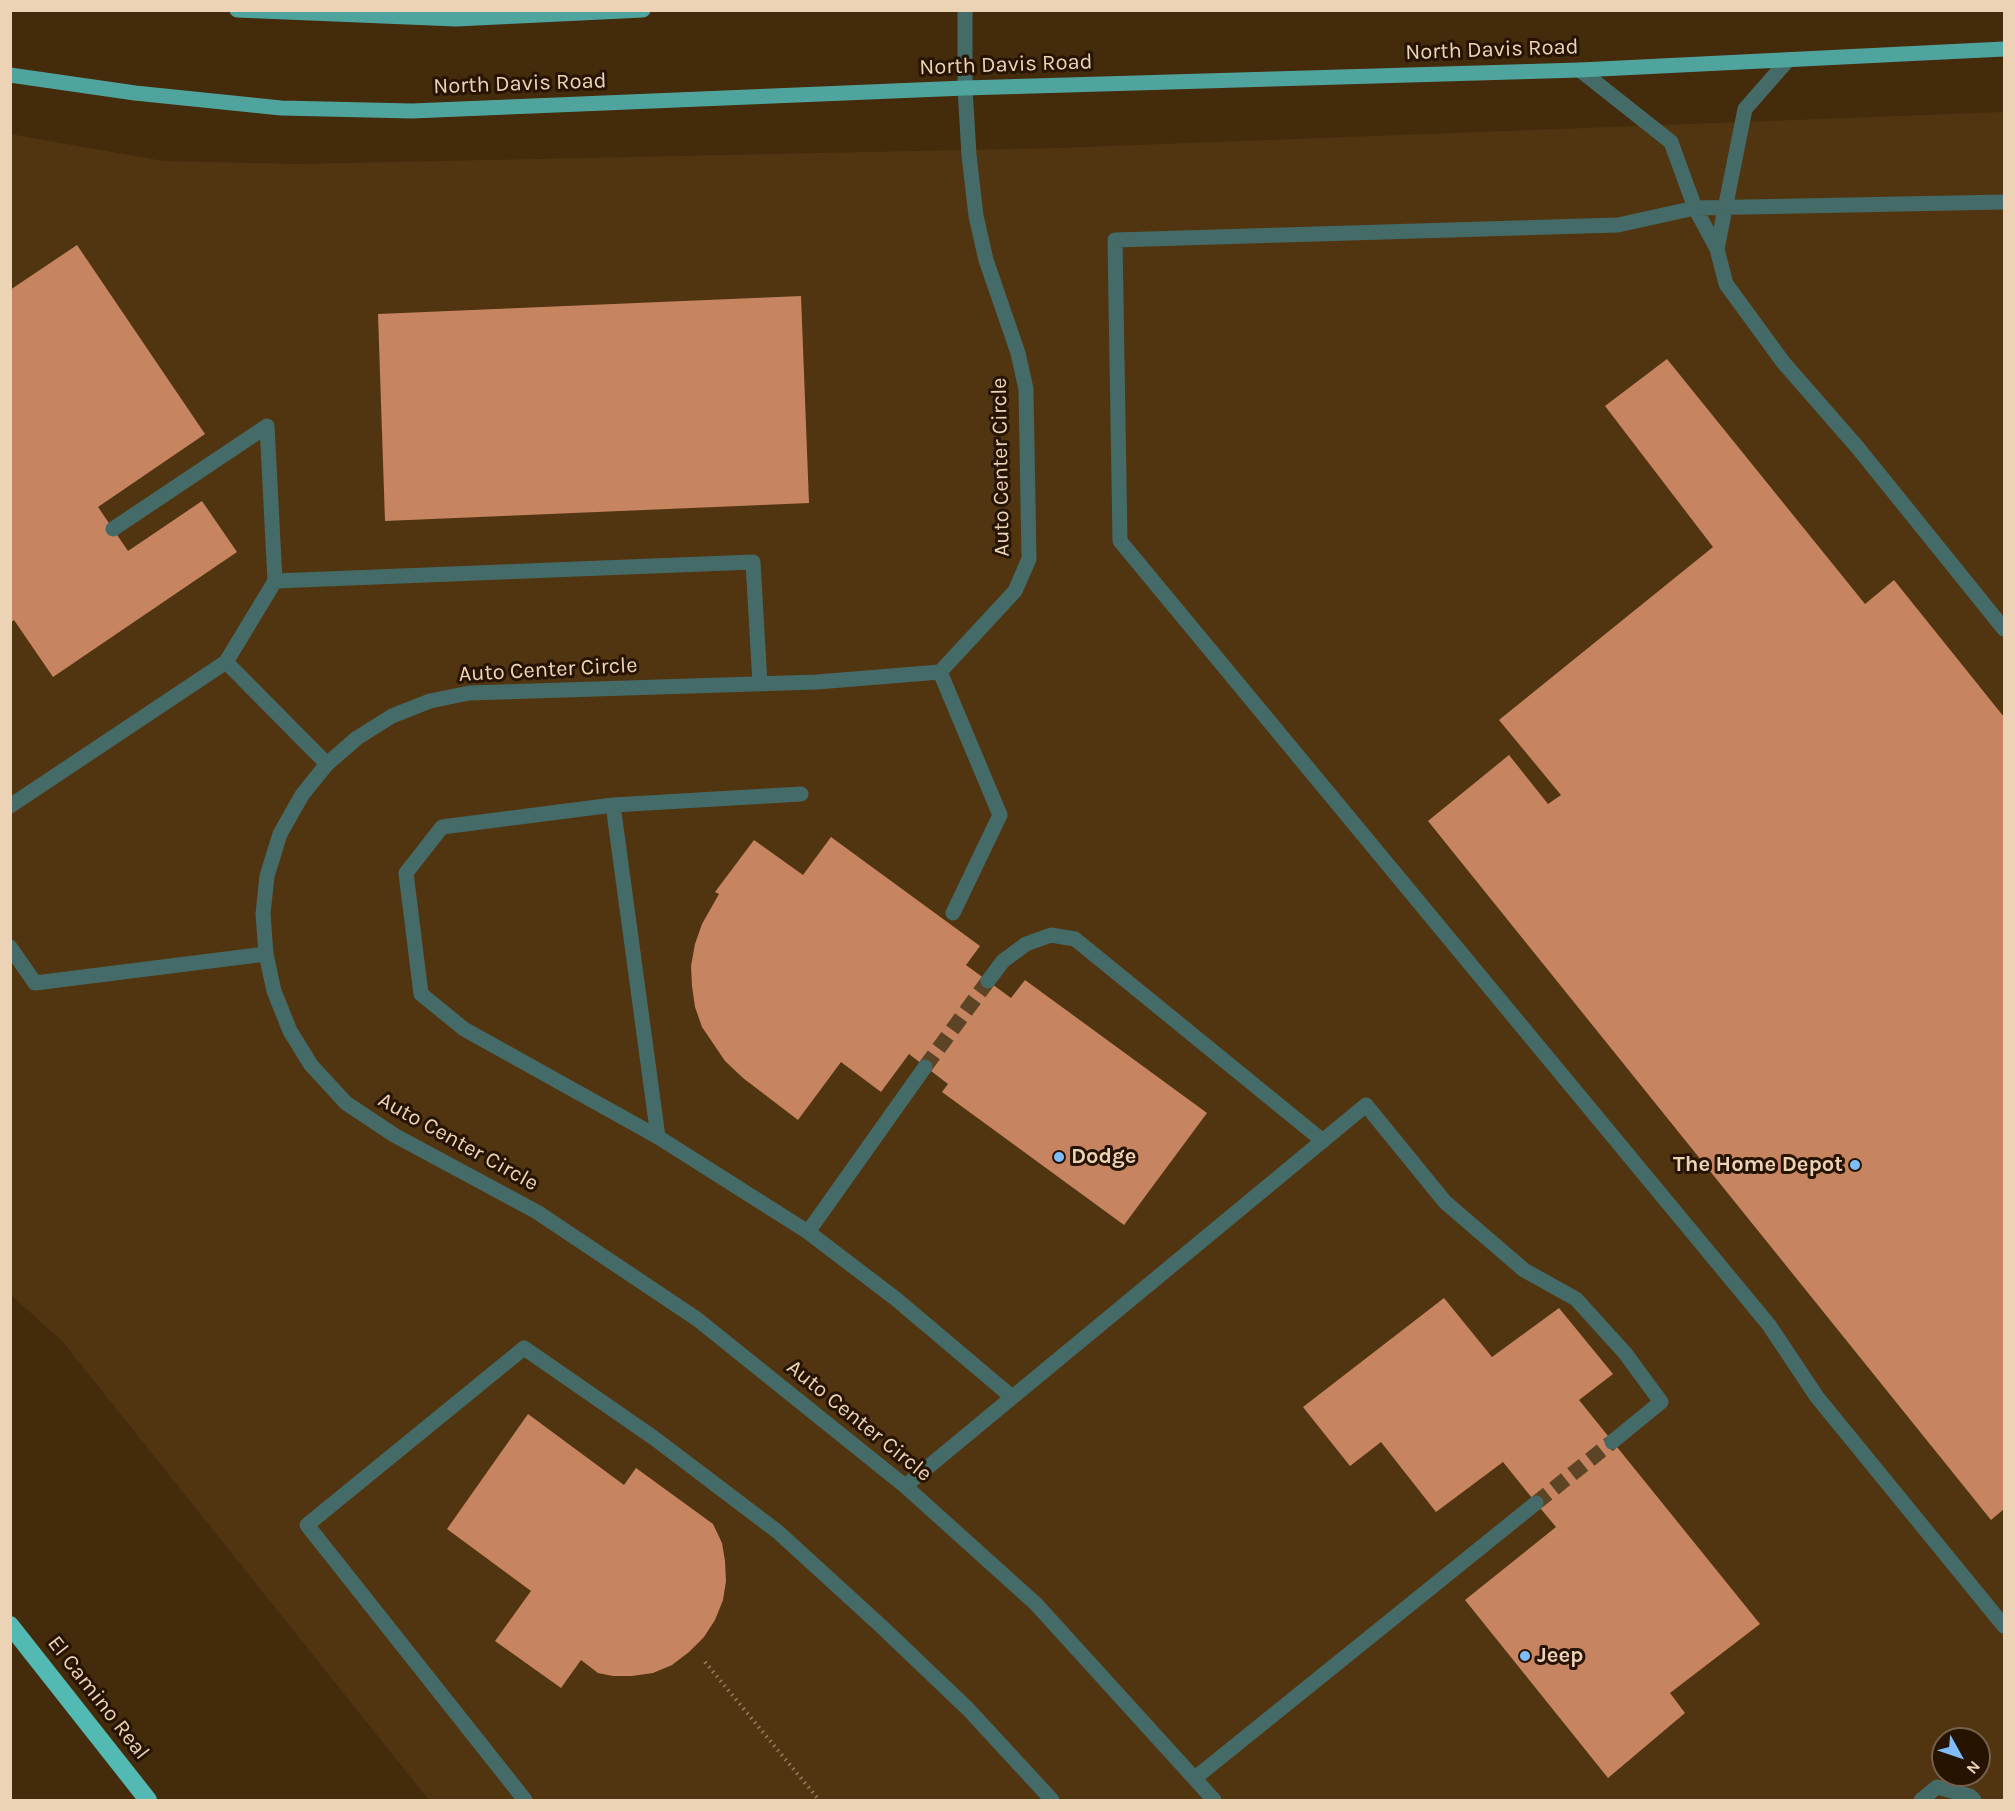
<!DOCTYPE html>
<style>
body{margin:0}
#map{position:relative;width:2015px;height:1811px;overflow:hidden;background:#442b0b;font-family:Karla,sans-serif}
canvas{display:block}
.frame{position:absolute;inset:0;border:12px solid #edd3b6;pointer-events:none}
.north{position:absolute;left:1931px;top:1727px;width:60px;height:60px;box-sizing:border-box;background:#271400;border:2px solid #766049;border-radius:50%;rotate:130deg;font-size:16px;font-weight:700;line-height:24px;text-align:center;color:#edd3b6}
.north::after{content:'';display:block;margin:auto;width:21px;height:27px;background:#7fbdfa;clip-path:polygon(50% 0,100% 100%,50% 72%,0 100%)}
</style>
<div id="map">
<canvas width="2015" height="1811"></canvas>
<div class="frame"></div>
<div class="north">N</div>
</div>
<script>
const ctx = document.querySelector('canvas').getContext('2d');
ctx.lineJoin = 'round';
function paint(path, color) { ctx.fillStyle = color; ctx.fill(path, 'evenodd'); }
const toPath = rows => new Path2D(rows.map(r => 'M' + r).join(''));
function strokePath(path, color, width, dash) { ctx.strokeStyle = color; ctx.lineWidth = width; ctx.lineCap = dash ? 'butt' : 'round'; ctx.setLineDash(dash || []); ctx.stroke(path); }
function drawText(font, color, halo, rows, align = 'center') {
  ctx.font = font + ' Karla,sans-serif'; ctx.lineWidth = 6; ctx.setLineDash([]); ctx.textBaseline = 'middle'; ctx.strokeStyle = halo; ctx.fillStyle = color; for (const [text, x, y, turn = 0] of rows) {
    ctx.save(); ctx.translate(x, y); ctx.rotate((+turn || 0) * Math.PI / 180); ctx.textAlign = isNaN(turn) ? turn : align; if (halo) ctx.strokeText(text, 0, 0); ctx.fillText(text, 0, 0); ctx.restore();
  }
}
paint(toPath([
 [2004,112,2004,1800,429,1800,62,1341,11,1295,10,134,163,161,297,164,1058,148],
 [1943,1739,1979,1739,1979,1775,1943,1775]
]), '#513511');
paint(toPath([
 [77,245,205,434,98,507,128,551,202,501,237,552,53,677,14,620,10,623,10,290],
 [801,296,809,503,385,521,378,314],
 [1667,359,1865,604,1894,580,2004,717,2004,1509,1991,1520,1428,821,1509,755,1548,804,1561,795,1499,720,1713,547,1605,406],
 [831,837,980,946,966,965,1011,998,1025,980,1207,1113,1124,1225,942,1092,948,1084,909,1054,881,1092,841,1062,798,1120,743,1078,725,1061,702,1027,695,1007,692,986,691,966,695,944,702,924,719,894,715,892,754,840,803,875],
 [1444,1298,1492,1357,1559,1308,1613,1374,1579,1400,1760,1624,1670,1693,1685,1713,1608,1778,1465,1600,1556,1527,1536,1503,1503,1462,1436,1512,1381,1442,1350,1466,1303,1407],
 [528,1414,624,1485,636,1468,713,1524,722,1543,725,1561,726,1581,723,1600,715,1620,704,1637,689,1652,672,1665,653,1673,632,1676,613,1676,598,1673,581,1660,561,1688,495,1641,531,1591,447,1529]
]), '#c78460');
strokePath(toPath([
 [925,1067,988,981],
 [1536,1503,1612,1442]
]), '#5d4425', 15, [15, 8]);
strokePath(toPath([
 [705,1662,819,1800]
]), '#977d5f', 4, [1.5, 4.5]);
strokePath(toPath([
 [965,10,965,88,969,155,976,216,986,260,1018,353,1026,389,1029,559,1015,591,940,672,817,682,469,693,430,701,392,716,357,738,327,764,302,795,280,834,267,876,263,914,266,954,274,991,290,1031,311,1065,346,1103,394,1135,537,1212,697,1319,905,1486,1036,1604,1214,1800],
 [1580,70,1671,142,1695,208,1717,249,1726,284,1783,362,1858,448,2004,629],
 [2004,202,1695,208,1618,225,1115,240,1120,541,1769,1325,1817,1397,2004,1626],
 [1717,249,1745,109,1788,60],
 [113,529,267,426,275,581,753,562,760,684],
 [275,581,226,662,327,764],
 [940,672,1000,815,953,913],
 [613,805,658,1137,464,1029,421,994,406,873,442,827,613,805,801,794],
 [10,806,226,662],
 [10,947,35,983,266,954],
 [988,981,1003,961,1026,944,1051,935,1075,939,1323,1141],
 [658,1137,808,1232,896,1299,1012,1397],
 [808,1232,925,1067],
 [905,1486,1366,1105,1445,1202,1524,1270,1576,1299,1625,1353,1661,1402,1612,1442],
 [1195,1778,1536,1503],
 [525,1800,307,1525,524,1348,654,1438,778,1532,881,1626,968,1709,1052,1800],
 [1921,1800,1937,1787,1970,1796,1974,1800]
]), '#456b68', 15);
strokePath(toPath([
 [237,10,456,19,643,10],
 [10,75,135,93,281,108,412,111,965,88,1580,70,2004,49]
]), '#50a49e', 15);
strokePath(toPath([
 [10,1625,148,1800]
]), '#52bab3', 18);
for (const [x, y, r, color] of [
 [1059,1157,6,"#7fbdfa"],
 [1855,1165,6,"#7fbdfa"],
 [1525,1656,6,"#7fbdfa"]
]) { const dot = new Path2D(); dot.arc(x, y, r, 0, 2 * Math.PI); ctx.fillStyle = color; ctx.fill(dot); strokePath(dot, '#271400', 2); }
drawText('22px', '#edd3b6', '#271400', [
 ["North Davis Road",1492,50,-2],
 ["North Davis Road",1006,65,-2],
 ["North Davis Road",520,84,-2],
 ["Auto Center Circle",1001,467,-91],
 ["Auto Center Circle",548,670,-3],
 ["Auto Center Circle",458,1142,29],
 ["Auto Center Circle",859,1421,39],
 ["El Camino Real",98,1698,52]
]);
drawText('bold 22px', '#edd3b6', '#271400', [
 ["Dodge",1071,1157],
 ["The Home Depot",1843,1165,"right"],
 ["Jeep",1537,1656]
], 'left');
</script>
